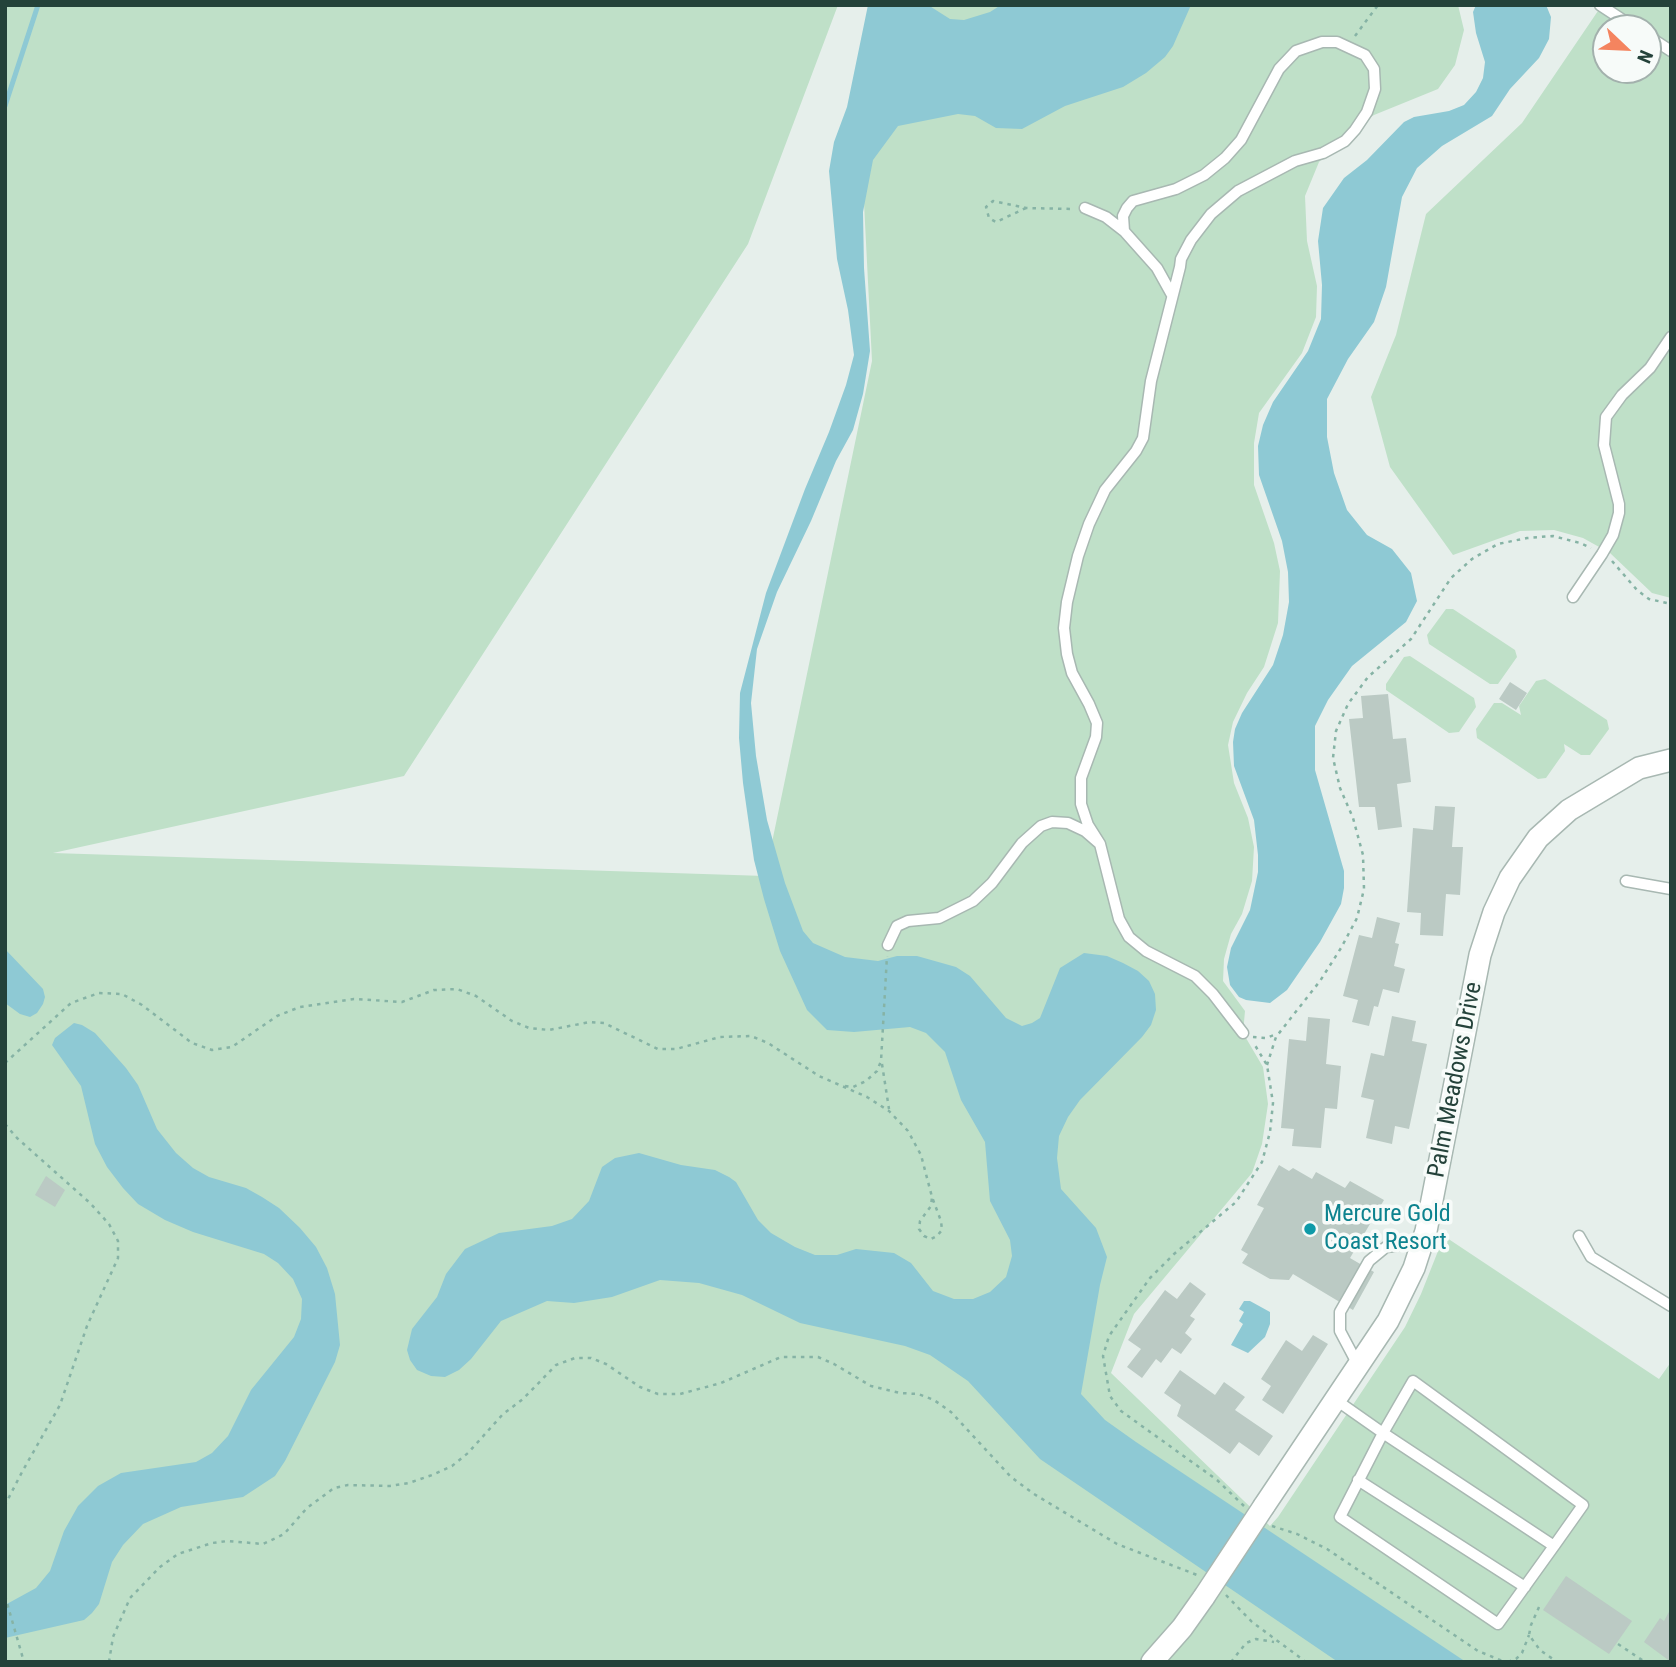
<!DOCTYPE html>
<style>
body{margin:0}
#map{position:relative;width:1676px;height:1667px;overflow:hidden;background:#e6efeb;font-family:"Roboto Condensed",sans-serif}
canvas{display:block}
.frame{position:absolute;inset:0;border:7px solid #24423a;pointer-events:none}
.north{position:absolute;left:1592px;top:14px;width:70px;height:70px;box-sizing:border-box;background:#f7fbf9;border:2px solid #a3b1ad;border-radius:50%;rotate:113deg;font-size:19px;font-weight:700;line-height:28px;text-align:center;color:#24423a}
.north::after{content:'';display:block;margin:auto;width:24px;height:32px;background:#f4845f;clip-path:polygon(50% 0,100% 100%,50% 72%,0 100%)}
</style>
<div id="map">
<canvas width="1676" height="1667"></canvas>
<div class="frame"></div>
<div class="north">N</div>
</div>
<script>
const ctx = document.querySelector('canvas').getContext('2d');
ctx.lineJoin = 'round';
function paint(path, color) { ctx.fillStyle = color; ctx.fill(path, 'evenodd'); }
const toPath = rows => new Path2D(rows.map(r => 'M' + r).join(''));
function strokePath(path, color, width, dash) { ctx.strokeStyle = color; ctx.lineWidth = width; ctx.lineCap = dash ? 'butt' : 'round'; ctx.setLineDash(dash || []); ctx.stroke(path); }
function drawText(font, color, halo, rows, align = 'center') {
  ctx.font = font + ' "Roboto Condensed",sans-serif'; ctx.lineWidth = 7; ctx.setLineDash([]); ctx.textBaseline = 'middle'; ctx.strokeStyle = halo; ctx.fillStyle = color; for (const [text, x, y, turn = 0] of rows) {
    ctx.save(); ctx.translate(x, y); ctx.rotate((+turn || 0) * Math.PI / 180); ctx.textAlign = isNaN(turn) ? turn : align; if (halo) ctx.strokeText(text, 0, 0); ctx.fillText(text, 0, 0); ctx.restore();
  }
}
paint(toPath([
 [5,5,838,5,748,244,404,776,53,853,765,876,872,361,860,124,925,5,1458,5,1464,30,1455,65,1438,89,1374,115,1347,132,1319,162,1305,196,1307,241,1317,286,1316,317,1302,353,1259,413,1254,443,1254,485,1274,543,1280,571,1278,623,1264,667,1247,693,1233,722,1228,745,1234,783,1248,818,1254,847,1252,881,1242,914,1231,934,1224,959,1223,981,1245,1011,1243,1033,1263,1067,1268,1104,1262,1144,1252,1173,1134,1314,1111,1373,1270,1526,1278,1517,1405,1327,1421,1294,1444,1236,1659,1379,1671,1362,1671,1662,5,1662],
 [1602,5,1671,5,1671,598,1652,593,1610,553,1583,538,1554,530,1520,531,1453,555,1390,467,1371,397,1396,335,1426,214,1522,123],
 [1606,28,1648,28,1648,70,1606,70],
 [1446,609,1453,609,1515,650,1517,657,1498,684,1490,684,1429,644,1427,635],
 [1410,656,1474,698,1476,707,1459,732,1449,733,1386,690,1386,684,1404,657],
 [1545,679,1607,720,1609,729,1590,755,1581,755,1564,744,1565,751,1546,778,1538,779,1477,738,1476,729,1494,703,1502,703,1521,715,1519,706,1536,681]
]), '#bfe0c8');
paint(toPath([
 [868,5,928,5,950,19,964,20,990,12,1001,5,1191,5,1173,46,1165,57,1146,73,1123,87,1065,106,1022,129,996,128,975,116,958,114,898,126,873,160,863,212,864,268,870,351,863,394,853,430,836,461,811,521,777,592,757,649,751,703,756,756,767,820,785,883,803,931,813,943,845,957,878,961,897,956,917,956,956,967,970,976,1006,1018,1022,1026,1032,1023,1040,1018,1060,968,1084,953,1107,956,1123,963,1138,971,1149,981,1155,994,1156,1010,1151,1025,1142,1037,1080,1100,1068,1117,1059,1136,1057,1158,1061,1189,1096,1228,1107,1257,1100,1285,1081,1394,1105,1420,1136,1442,1466,1662,1338,1662,1040,1459,968,1381,930,1355,905,1346,800,1323,742,1295,699,1283,660,1280,612,1297,574,1303,547,1301,501,1321,471,1359,459,1370,445,1377,431,1376,417,1370,410,1360,407,1350,412,1329,437,1297,446,1274,465,1249,499,1233,552,1226,572,1219,589,1201,602,1167,615,1158,639,1153,681,1165,715,1170,729,1177,736,1182,758,1220,771,1233,795,1247,815,1255,837,1255,856,1249,894,1253,911,1263,933,1291,954,1299,973,1299,990,1292,1006,1277,1012,1256,1010,1240,990,1201,985,1142,961,1100,945,1052,926,1033,910,1027,854,1032,827,1030,807,1010,780,951,764,899,754,860,743,783,739,738,740,693,766,593,805,489,829,432,846,385,854,355,848,310,837,259,829,171,834,142,847,107],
 [1476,5,1546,5,1551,17,1549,39,1539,58,1510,89,1492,116,1442,146,1417,168,1402,197,1386,287,1374,322,1348,359,1327,399,1327,437,1334,473,1347,510,1367,535,1392,549,1411,573,1417,601,1406,622,1352,666,1328,700,1315,726,1315,770,1344,871,1344,888,1341,904,1320,942,1287,990,1270,1003,1246,1000,1239,997,1230,985,1227,967,1231,948,1250,910,1258,872,1258,855,1254,820,1234,766,1233,742,1235,729,1242,713,1273,665,1283,635,1289,602,1288,572,1282,541,1259,475,1258,446,1263,425,1273,402,1308,351,1321,319,1322,285,1318,241,1323,208,1344,178,1367,160,1404,122,1414,117,1449,111,1464,105,1476,92,1483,78,1485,62,1476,33,1473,12],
 [5,949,43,989,45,997,43,1004,37,1013,30,1017,20,1014,5,1003],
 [74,1023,82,1025,95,1033,126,1068,138,1085,157,1129,176,1153,193,1168,209,1177,246,1188,262,1197,279,1208,300,1228,316,1247,327,1268,335,1294,340,1345,335,1362,285,1461,275,1476,243,1497,181,1507,143,1524,123,1545,112,1562,99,1604,92,1613,84,1620,5,1638,5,1605,36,1588,50,1571,64,1531,78,1506,98,1486,121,1473,196,1462,212,1453,228,1436,251,1390,294,1337,301,1319,302,1299,293,1279,278,1263,264,1254,193,1232,165,1220,138,1204,123,1188,107,1167,95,1144,81,1086,52,1045,55,1038],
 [1244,1301,1250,1301,1270,1312,1270,1324,1265,1337,1248,1353,1231,1345,1243,1324,1239,1321,1244,1312,1239,1309]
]), '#8ec9d4');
strokePath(toPath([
 [5,106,38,5]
]), '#8ec9d4', 5);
paint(toPath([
 [1510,682,1527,693,1516,710,1499,699],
 [1388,694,1393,739,1406,738,1411,782,1397,784,1402,827,1378,830,1375,807,1359,807,1349,719,1363,718,1361,696],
 [1435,806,1455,807,1452,847,1463,847,1460,895,1446,894,1443,936,1420,935,1421,913,1407,912,1413,828,1433,830],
 [1377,917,1400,923,1395,943,1399,944,1394,966,1405,969,1399,993,1383,989,1378,1007,1374,1006,1369,1026,1352,1022,1358,1000,1343,996,1359,935,1372,938],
 [1392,1016,1416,1021,1412,1041,1427,1044,1409,1129,1395,1126,1392,1144,1366,1138,1374,1100,1361,1097,1371,1053,1384,1056],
 [1308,1017,1330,1019,1326,1064,1341,1066,1337,1109,1325,1108,1321,1148,1292,1146,1294,1129,1281,1128,1289,1039,1306,1041],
 [1279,1165,1289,1171,1293,1168,1312,1179,1316,1172,1345,1188,1350,1181,1384,1200,1350,1258,1374,1272,1353,1310,1293,1274,1289,1280,1270,1279,1242,1263,1248,1254,1241,1250,1264,1208,1257,1205],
 [46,1176,65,1190,55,1207,35,1195],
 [1190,1282,1206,1294,1190,1316,1195,1319,1185,1333,1192,1339,1181,1354,1172,1348,1161,1363,1156,1359,1142,1378,1127,1367,1141,1349,1128,1340,1165,1290,1177,1299],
 [1313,1335,1328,1344,1283,1414,1262,1400,1271,1386,1261,1379,1286,1340,1302,1351],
 [1180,1370,1215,1395,1224,1382,1245,1397,1235,1410,1273,1436,1259,1456,1239,1442,1230,1454,1177,1416,1181,1405,1164,1393],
 [1566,1576,1632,1621,1609,1654,1543,1610],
 [1671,1608,1671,1662,1644,1642,1660,1618,1664,1621]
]), '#bbcac4');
const service = toPath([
 [1600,5,1635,28],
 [1648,36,1671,51],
 [1085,208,1106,217,1124,231],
 [1573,597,1602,554,1613,535,1619,513,1619,504,1604,445,1606,417,1622,395,1650,368,1671,337],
 [1100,844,1088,825,1081,804,1081,778,1096,737,1097,723,1089,704,1072,673,1067,654,1064,628,1067,602,1078,556,1089,524,1105,490,1136,451,1143,438,1151,381,1180,267,1181,259,1191,240,1211,214,1238,191,1295,161,1323,153,1345,141,1355,130,1367,112,1375,89,1374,69,1365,55,1337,42,1322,42,1296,51,1279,69,1241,140,1225,158,1204,175,1176,189,1133,201,1127,208,1123,216,1124,231,1157,268,1172,295],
 [1626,881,1671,889],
 [888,945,897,926,908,921,939,918,973,901,992,883,1022,843,1041,826,1052,822,1068,823,1085,831,1100,844,1119,919,1129,937,1146,951,1195,976,1213,994,1243,1033],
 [1579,1236,1591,1257,1671,1306],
 [1358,1365,1340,1331,1340,1312,1369,1261,1386,1247,1403,1245,1421,1246],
 [1336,1400,1383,1433,1413,1381,1583,1505,1554,1546],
 [1383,1433,1554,1546,1498,1624,1340,1517,1383,1433],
 [1358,1480,1525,1587]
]);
const tertiary = toPath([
 [1264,1506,1388,1321,1414,1268,1426,1231,1480,955,1494,912,1510,878,1538,838,1569,810,1639,768,1671,760],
 [1152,1662,1182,1628,1204,1597]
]);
strokePath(service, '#a8b8b2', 13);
strokePath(tertiary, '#a8b8b2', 24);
strokePath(toPath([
 [1355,36,1378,5],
 [1026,208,996,222,989,218,986,207,993,201,1026,208,1074,209],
 [1612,561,1637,590,1649,599,1671,604],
 [1253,1037,1266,1038,1277,1034],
 [5,1063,71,1003,99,993,122,994,142,1005,192,1043,212,1050,232,1047,277,1016,300,1007,354,999,402,1002,434,990,457,989,476,996,512,1021,529,1028,549,1030,590,1022,604,1023,658,1049,676,1049,720,1037,751,1036,768,1043,819,1076,867,1097,889,1111,908,1131,921,1155,932,1197,941,1221,942,1230,937,1236,931,1239,924,1236,919,1229,920,1221,931,1206,932,1197],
 [882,1064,889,1109],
 [1267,1065,1276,1037,1320,981,1341,948,1357,918,1364,889,1363,855,1353,818,1340,788,1333,758,1336,731,1348,704,1368,677,1411,639,1451,578,1472,559,1498,544,1527,538,1553,536,1580,543,1591,548],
 [845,1086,853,1087,866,1081,877,1071,881,1061,887,956],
 [5,1124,17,1138,90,1203,109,1224,118,1241,118,1258,87,1326,60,1405,22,1472,5,1505],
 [1244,1506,1217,1480,1121,1411,1110,1396,1103,1356,1109,1336,1150,1278,1174,1254,1236,1202,1262,1162,1270,1132,1273,1103,1267,1065,1253,1042],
 [1272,1526,1297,1534,1327,1549,1478,1651,1505,1662],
 [1226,1595,1252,1622,1306,1662],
 [5,1596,24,1662],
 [1539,1607,1531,1625,1529,1635,1540,1650,1557,1662],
 [1618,1644,1645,1662],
 [109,1662,113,1637,130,1598,160,1567,178,1554,212,1543,228,1541,263,1544,276,1538,284,1534,307,1508,334,1488,348,1485,390,1486,409,1483,432,1475,452,1466,468,1453,503,1414,523,1399,556,1365,575,1358,591,1358,606,1364,640,1387,658,1394,680,1394,721,1383,781,1357,818,1357,834,1364,871,1386,900,1393,918,1394,934,1400,951,1412,1011,1477,1034,1494,1117,1544,1197,1575],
 [1231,1662,1246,1643,1256,1639,1274,1642],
 [1508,1662,1516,1659,1522,1653,1529,1635]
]), '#86b3a5', 2.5, [3.5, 5]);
strokePath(service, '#fff', 10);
strokePath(tertiary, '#fff', 21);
const tertiaryBridge = toPath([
 [1204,1597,1264,1506]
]);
strokePath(tertiaryBridge, '#a8b8b2', 24, []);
strokePath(tertiaryBridge, '#fff', 21);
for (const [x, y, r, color] of [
 [1310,1229,7,"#0f9aa8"]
]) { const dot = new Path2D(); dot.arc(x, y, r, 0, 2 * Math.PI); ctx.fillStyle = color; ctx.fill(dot); strokePath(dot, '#f7fbf9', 2.5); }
drawText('24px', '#24423a', '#f7fbf9', [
 ["Palm Meadows Drive",1456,1080,-79]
]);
drawText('24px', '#0d838f', '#f7fbf9', [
 ["Mercure Gold",1324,1215],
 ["Coast Resort",1324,1243]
], 'left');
</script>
